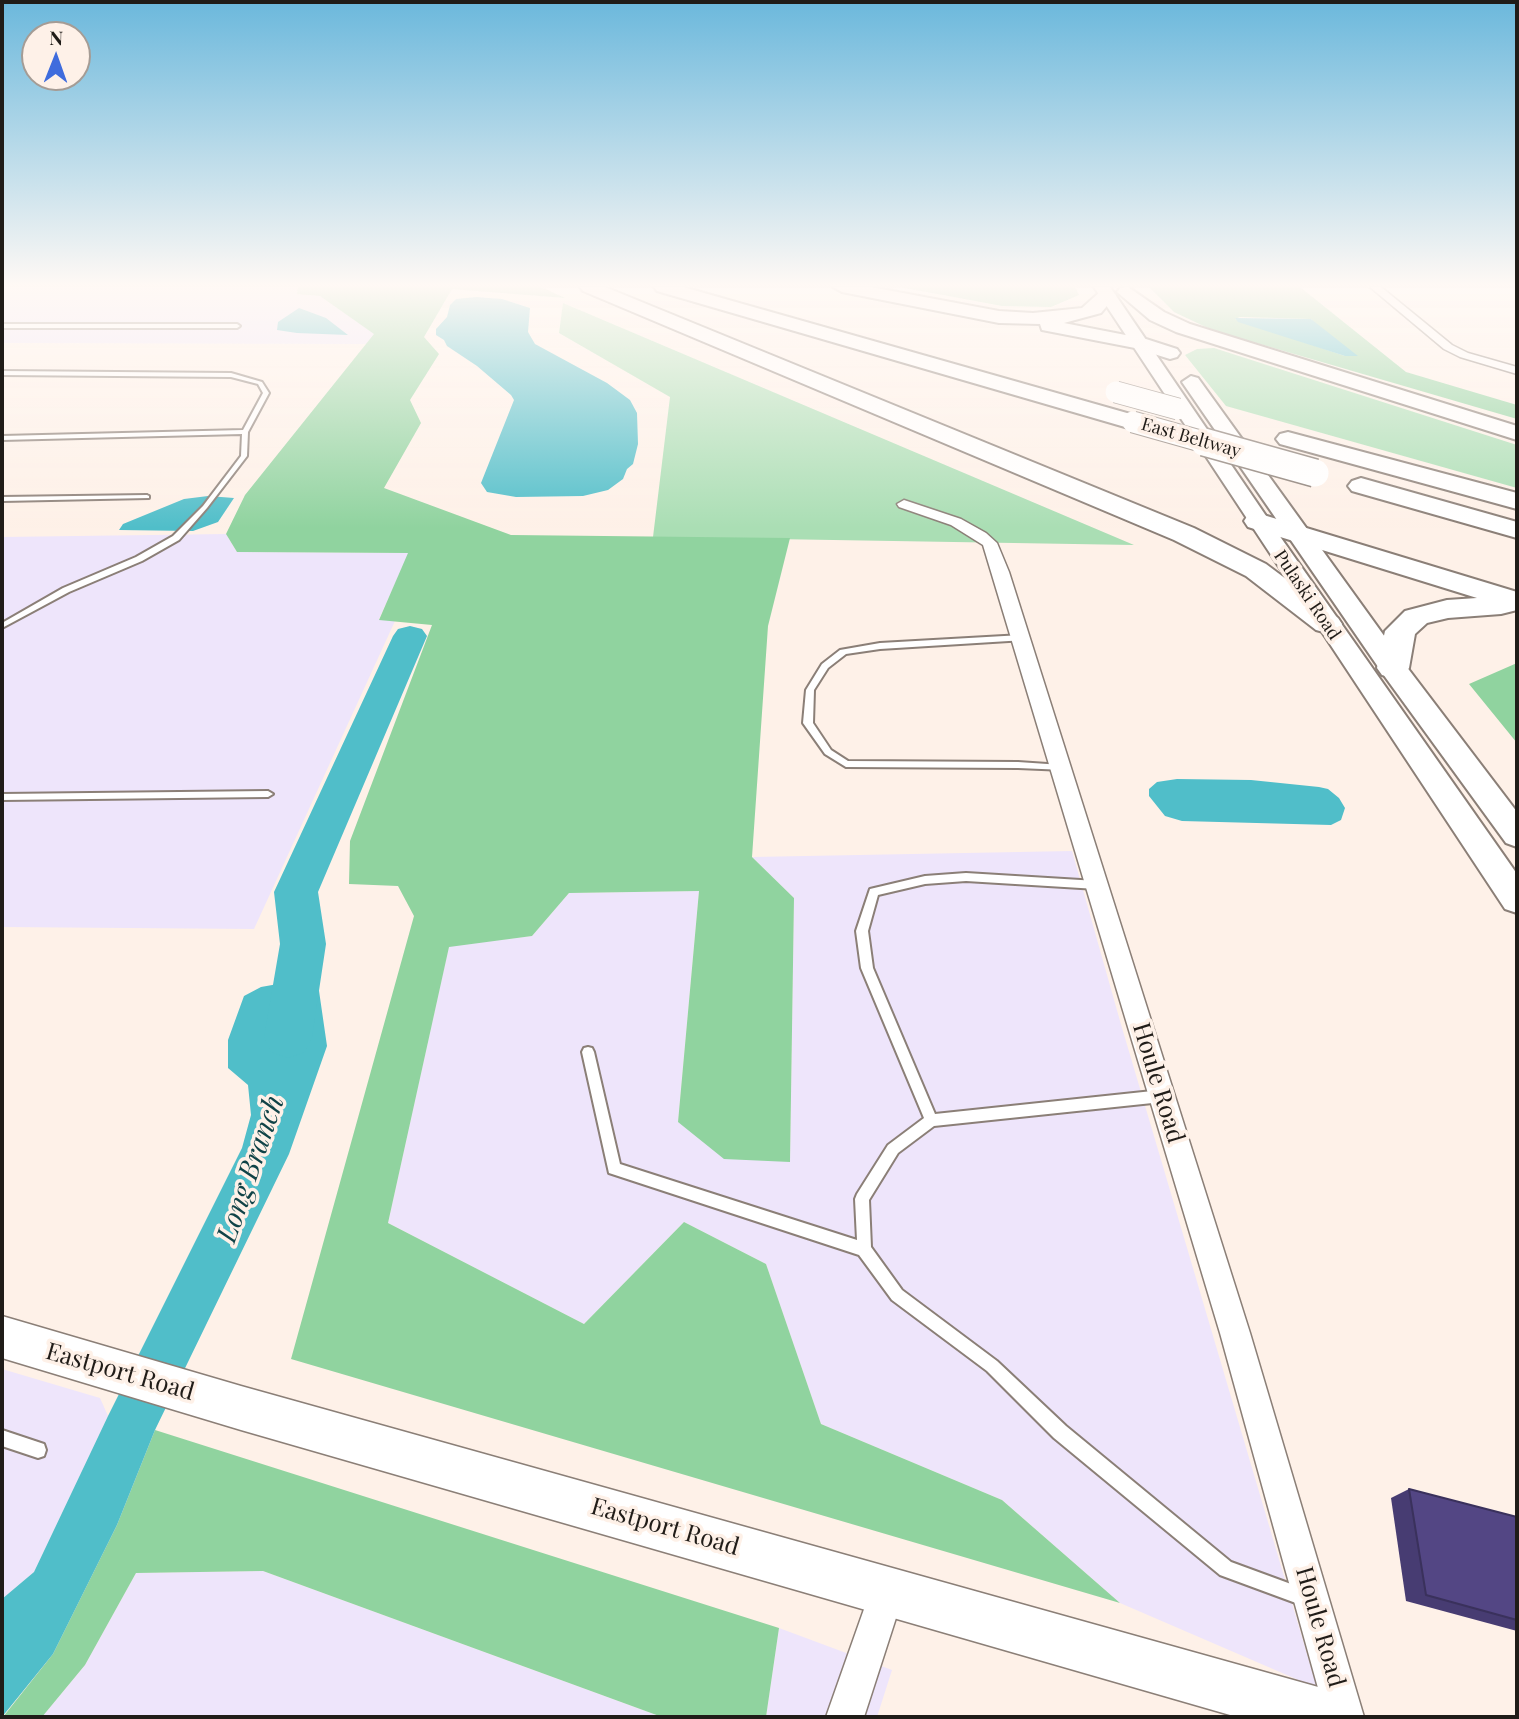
<!DOCTYPE html>
<style>
body{margin:0}
#map{position:relative;width:1519px;height:1719px;overflow:hidden;background:#fef1e8;font-family:"Playfair Display",serif}
canvas{display:block}
.frame{position:absolute;inset:0;border:4px solid #201c18;pointer-events:none}
.north{position:absolute;left:21px;top:21px;width:70px;height:70px;box-sizing:border-box;background:#fef1e8;border:2px solid #a59c95;border-radius:50%;rotate:1deg;font-size:19px;font-weight:700;line-height:28px;text-align:center;color:#201c18}
.north::after{content:'';display:block;margin:auto;width:24px;height:32px;background:#3f6cdd;clip-path:polygon(50% 0,100% 100%,50% 72%,0 100%)}
</style>
<div id="map">
<canvas width="1519" height="1719"></canvas>
<div class="frame"></div>
<div class="north">N</div>
</div>
<script>
const ctx = document.querySelector('canvas').getContext('2d');
ctx.lineJoin = 'round';
function paint(path, color) { ctx.fillStyle = color; ctx.fill(path, 'evenodd'); }
const toPath = rows => new Path2D(rows.map(r => 'M' + r).join(''));
function strokePath(path, color, width, dash) { ctx.strokeStyle = color; ctx.lineWidth = width; ctx.lineCap = dash ? 'butt' : 'round'; ctx.setLineDash(dash || []); ctx.stroke(path); }
function drawText(font, color, halo, rows, align = 'center') {
  ctx.font = font + ' "Playfair Display",serif'; ctx.lineWidth = 7; ctx.setLineDash([]); ctx.textBaseline = 'middle'; ctx.strokeStyle = halo; ctx.fillStyle = color; for (const [text, x, y, turn = 0] of rows) {
    ctx.save(); ctx.translate(x, y); ctx.rotate((+turn || 0) * Math.PI / 180); ctx.textAlign = isNaN(turn) ? turn : align; if (halo) ctx.strokeText(text, 0, 0); ctx.fillText(text, 0, 0); ctx.restore();
  }
}
paint(toPath([
 [2,287,298,287,297,294,320,296,375,334,366,344,2,343],
 [226,534,237,552,409,553,379,619,395,621,254,929,2,927,2,537],
 [1072,851,1120,1021,1317,1688,1120,1603,1002,1500,821,1424,766,1264,684,1222,584,1324,388,1223,449,946,532,936,569,893,699,891,678,1122,790,1162,794,898,752,857],
 [2,1369,100,1398,108,1416,34,1572,2,1599],
 [263,1571,662,1717,42,1717,85,1665,136,1573],
 [779,1628,892,1670,877,1717,766,1717]
]), '#eee5fb');
paint(toPath([
 [563,303,1134,545,653,537,670,397,559,333],
 [1214,348,1517,445,1517,488,1226,406,1185,355,1197,349]
]), '#aadeb4');
paint(toPath([
 [298,287,541,287,565,298,452,289,424,337,439,354,410,400,421,423,384,488,511,535,790,538,768,626,752,857,794,898,790,1162,724,1159,678,1122,699,891,569,893,532,936,449,947,388,1223,584,1324,684,1222,766,1264,821,1424,1002,1500,1120,1603,291,1359,414,916,398,886,349,884,350,841,432,625,379,620,408,553,237,552,226,534,245,495,374,334,320,296,297,294],
 [900,287,1075,287,1079,295,1051,307,1002,306],
 [1149,287,1300,287,1406,372,1517,405,1517,419,1212,330,1174,312],
 [1240,317,1311,319,1345,356,1235,319],
 [1517,663,1517,743,1469,684],
 [155,1430,779,1628,766,1717,662,1717,263,1571,136,1573,85,1665,42,1717,3,1717,53,1654,117,1525]
]), '#90d39f');
paint(toPath([
 [476,297,502,299,530,308,528,332,535,344,607,383,630,400,637,413,638,444,633,464,627,469,623,479,608,490,583,496,516,497,487,492,481,483,514,400,511,395,477,366,447,346,444,340,436,335,436,329,447,317,450,305,456,299],
 [299,308,326,318,348,335,297,333,277,330,278,322],
 [1235,318,1311,319,1358,356,1345,356,1238,322],
 [208,496,234,498,218,522,193,531,119,530,123,524,184,499],
 [1177,779,1251,780,1319,787,1328,789,1339,798,1345,808,1341,820,1331,825,1182,821,1165,816,1149,796,1149,789,1157,782],
 [317,977,327,1046,289,1154,155,1430,117,1525,53,1654,2,1717,2,1599,34,1572,108,1416,242,1148,251,1115,248,1085,228,1068,228,1040,244,996,261,987]
]), '#50bec9');
paint(toPath([
 [410,626,422,629,427,636,318,892,326,944,312,1037,305,1052,288,1058,271,1052,264,1037,280,944,274,892,393,636,398,629,410,626]
]), '#50bec9');
const lane = toPath([
 [2,324,237,324,240,326,237,328,2,328,2,324],
 [2,371,231,373,262,382,269,393,248,432,247,456,207,508,179,540,142,561,69,592,2,628,2,623,63,588,136,557,173,536,203,506,241,456,242,434,2,440,2,436,243,430,263,393,258,384,231,377,2,375,2,371],
 [147,495,149,496,149,498,2,501,2,497,147,495],
 [1022,635,1026,638,1025,640,880,649,846,654,828,668,814,690,813,723,831,750,848,761,1018,762,1062,765,1065,766,1067,768,1065,770,1018,768,846,767,825,754,803,723,806,690,822,664,840,650,880,643,1022,635],
 [268,791,273,794,268,797,2,800,2,794,268,791],
 [966,873,1097,881,1101,882,1102,885,1101,888,1097,889,966,881,925,884,878,895,868,931,873,968,935,1114,1162,1090,1167,1092,1168,1096,1167,1100,1162,1102,934,1126,898,1153,869,1200,871,1247,902,1290,997,1361,1066,1426,1231,1562,1310,1591,1313,1597,1310,1603,1304,1606,1220,1575,1054,1438,987,1371,892,1300,859,1255,609,1173,582,1052,584,1048,588,1047,592,1048,594,1052,620,1164,857,1240,855,1199,857,1194,888,1145,924,1118,861,968,856,931,870,889,925,876,966,873],
 [2,1430,44,1444,46,1450,44,1456,38,1458,2,1446,2,1430]
]);
const street = toPath([
 [1370,287,1381,287,1452,345,1468,353,1517,367,1517,374,1460,357,1444,349,1370,287],
 [904,500,961,519,986,533,997,543,1009,572,1250,1333,1364,1717,1326,1717,1220,1333,983,545,951,525,899,507,897,504,904,500],
 [887,1572,899,1578,905,1590,864,1717,826,1717,875,1578,887,1572]
]);
const secondary = toPath([
 [2,1316,241,1386,1329,1690,1348,1698,1356,1717,1237,1717,241,1430,2,1358,2,1316]
]);
const primary = toPath([
 [1094,287,1110,287,1279,535,1517,874,1517,913,1505,909,1094,287],
 [1191,376,1198,378,1403,662,1517,812,1517,847,1506,843,1383,674,1182,382,1191,376]
]);
const highway = toPath([
 [580,287,605,287,1194,528,1266,564,1338,618,1342,624,1338,630,1327,633,1316,630,1246,576,1174,540,583,291,580,287],
 [654,287,683,287,1141,417,1144,422,1141,427,1133,429,1125,427,657,291,654,287],
 [833,287,871,287,999,311,1033,313,1082,308,1101,291,1107,289,1116,295,1101,313,1064,323,1146,339,1177,349,1180,353,1177,357,1170,359,1135,348,1042,330,1040,324,999,323,842,292,833,287],
 [1128,287,1164,312,1190,324,1517,426,1517,440,1176,332,1150,320,1117,292,1120,288,1128,287],
 [1288,432,1517,493,1517,509,1280,444,1276,439,1280,434,1288,432],
 [1361,478,1517,522,1517,538,1352,491,1348,486,1352,481,1361,478],
 [1257,513,1517,592,1517,610,1501,614,1448,618,1427,623,1415,634,1409,668,1404,675,1393,678,1382,675,1377,668,1385,631,1405,611,1447,600,1477,598,1248,527,1244,521,1248,515,1257,513]
]);
strokePath(lane, '#8b7f77', 4);
strokePath(street, '#8b7f77', 3);
strokePath(secondary, '#8b7f77', 3);
strokePath(primary, '#8b7f77', 4);
strokePath(highway, '#8b7f77', 4);
paint(lane, '#fff');
paint(street, '#fff');
paint(secondary, '#fff');
paint(primary, '#fff');
paint(highway, '#fff');
const highwayBridgeFar1 = toPath([
 [1116,392,1178,409],
 [1133,422,1211,444]
]);
const highwayBridge = toPath([
 [1204,442,1315,473]
]);
strokePath(highwayBridgeFar1, '#8b7f77', 23, []);
strokePath(highwayBridge, '#8b7f77', 30, []);
strokePath(highwayBridgeFar1, '#fff', 21);
strokePath(highwayBridge, '#fff', 27);
paint(toPath([
 [1409,1489,1517,1517,1517,1631,1406,1601,1391,1498]
]), '#473c72');
const building = toPath([
 [1409,1489,1517,1517,1517,1620,1426,1595,1409,1489]
]);
paint(building, '#534684');
strokePath(building, '#3a315c', 2);
const sky = ctx.createLinearGradient(0, 0, 0, 528);
sky.addColorStop(0, '#6bb8dc');
sky.addColorStop(0.54, '#fff9f5');
sky.addColorStop(1, '#fff9f500');
ctx.fillStyle = sky;
ctx.fillRect(0, 0, 1519, 528);
drawText('18px', '#201c18', '#fef1e8', [
 ["East Beltway",1191,438,16],
 ["Pulaski Road",1307,595,56]
]);
drawText('24px', '#201c18', '#fef1e8', [
 ["Houle Road",1158,1083,73],
 ["Eastport Road",120,1372,16],
 ["Eastport Road",665,1527,16],
 ["Houle Road",1320,1627,74]
]);
drawText('italic 28px', '#104347', '#fef1e8', [
 ["Long Branch",251,1169,-71]
]);
</script>
